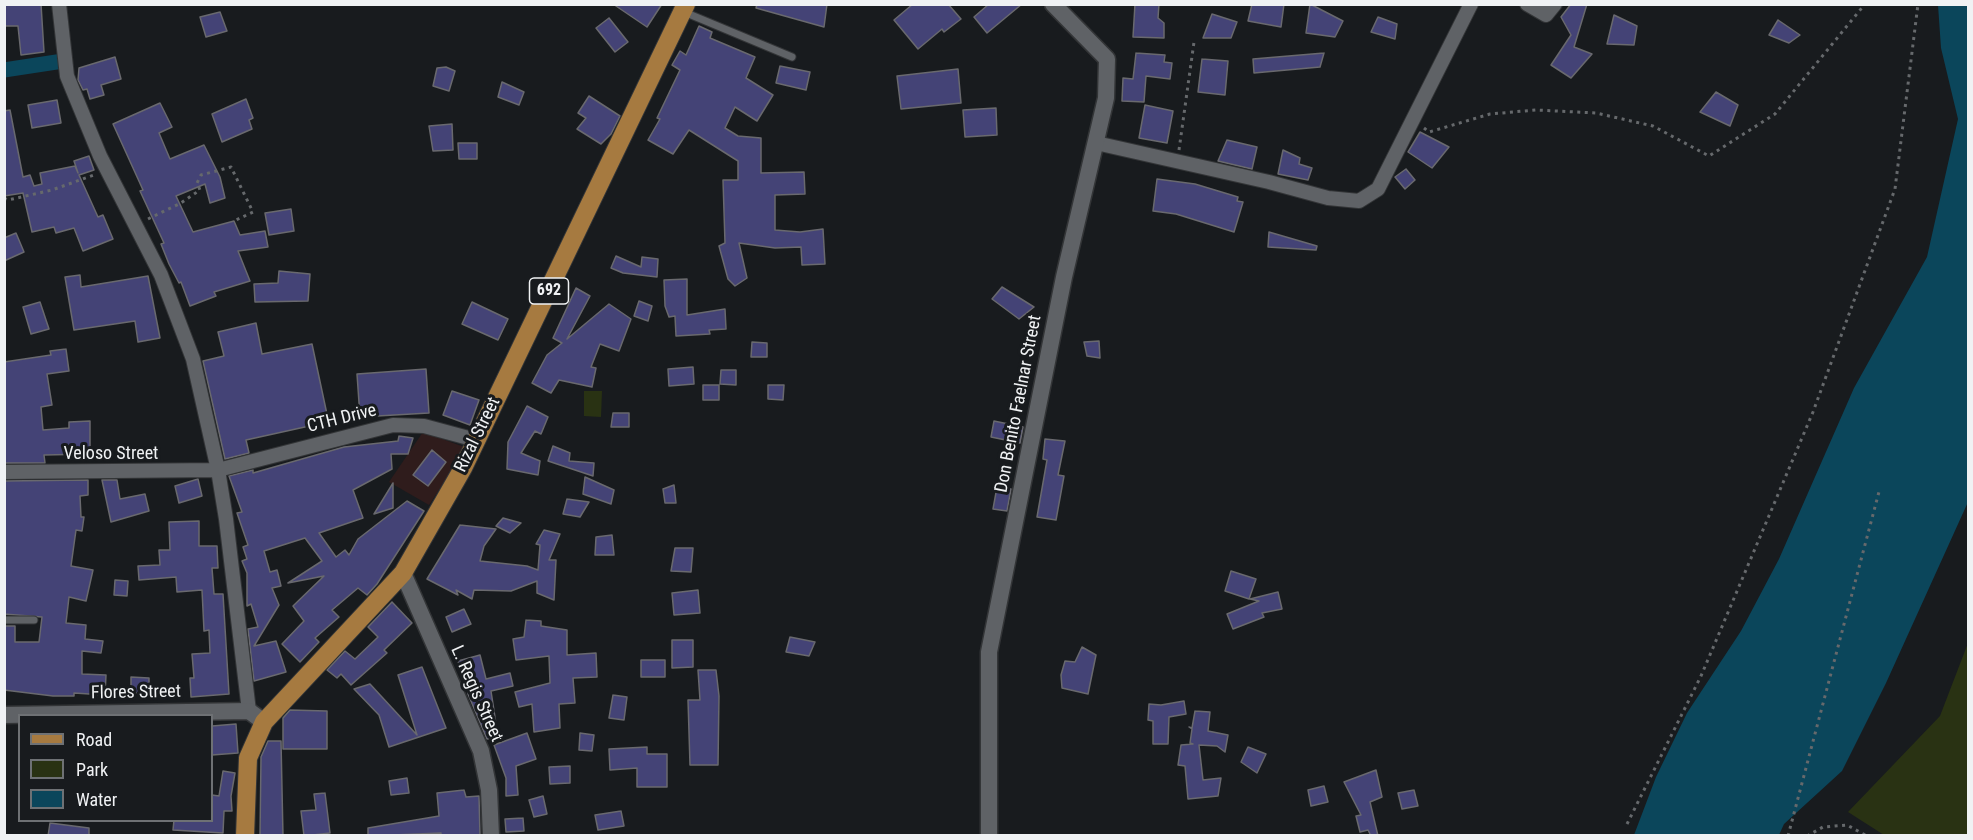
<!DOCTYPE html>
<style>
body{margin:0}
#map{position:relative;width:1973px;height:840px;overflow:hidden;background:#181b1e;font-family:"Roboto Condensed",sans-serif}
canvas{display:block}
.frame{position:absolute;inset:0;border:6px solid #f0f2f4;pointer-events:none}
.legend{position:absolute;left:18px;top:714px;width:195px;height:108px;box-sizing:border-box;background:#181b1e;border:2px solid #6e7174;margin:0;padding:8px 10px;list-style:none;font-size:18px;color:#f0f2f4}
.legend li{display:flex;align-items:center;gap:12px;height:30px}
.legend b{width:30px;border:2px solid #6e7174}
</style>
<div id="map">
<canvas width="1973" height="840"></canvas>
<div class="frame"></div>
<ul class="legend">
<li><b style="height:8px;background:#a67a40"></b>Road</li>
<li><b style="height:16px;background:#293213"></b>Park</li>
<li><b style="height:16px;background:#0b465b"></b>Water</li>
</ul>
</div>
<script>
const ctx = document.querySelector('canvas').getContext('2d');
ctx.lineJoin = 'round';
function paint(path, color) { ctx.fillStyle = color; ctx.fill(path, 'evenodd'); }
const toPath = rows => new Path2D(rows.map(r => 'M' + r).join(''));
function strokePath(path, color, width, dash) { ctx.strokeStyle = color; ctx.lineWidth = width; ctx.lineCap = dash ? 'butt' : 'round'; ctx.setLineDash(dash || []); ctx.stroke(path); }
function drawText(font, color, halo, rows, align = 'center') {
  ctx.font = font + ' "Roboto Condensed",sans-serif'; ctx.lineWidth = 6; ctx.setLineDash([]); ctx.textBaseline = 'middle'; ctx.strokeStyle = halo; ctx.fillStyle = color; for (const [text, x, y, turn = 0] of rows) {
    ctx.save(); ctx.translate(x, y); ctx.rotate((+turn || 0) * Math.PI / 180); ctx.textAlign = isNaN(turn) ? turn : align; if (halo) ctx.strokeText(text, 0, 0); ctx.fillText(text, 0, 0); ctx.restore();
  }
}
paint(toPath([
 [423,432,467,448,429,505,389,482]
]), '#2f1c1c');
paint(toPath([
 [584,391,602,391,601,417,584,416],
 [1968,643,1968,835,1884,835,1848,812,1940,716]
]), '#293213');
paint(toPath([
 [1938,5,1968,5,1968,502,1886,683,1842,771,1784,824,1779,835,1634,835,1656,777,1687,713,1741,631,1779,559,1854,388,1927,257,1958,119,1941,48]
]), '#0b465b');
strokePath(toPath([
 [4,70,63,61]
]), '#0b465b', 15);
const building = toPath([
 [4,4,41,4,44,52,21,55,18,26,4,26,4,4],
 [613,4,662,4,647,27,613,4],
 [757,4,827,4,824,27,756,8,757,4],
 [913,4,948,4,961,19,944,32,942,29,918,49,894,20,913,4],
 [989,4,1022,4,987,33,974,17,989,4],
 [1135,4,1159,4,1158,18,1164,23,1164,38,1133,37,1135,4],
 [1252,4,1284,4,1281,27,1248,21,1252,4],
 [1310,4,1343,21,1335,37,1306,33,1310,4],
 [1571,4,1587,4,1574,47,1592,54,1571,78,1551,65,1571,35,1561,17,1571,4],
 [220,12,227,31,206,37,200,17,220,12],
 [1212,14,1237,22,1231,38,1203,38,1212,14],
 [1614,15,1637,26,1634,45,1607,44,1614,15],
 [1378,17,1397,24,1395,39,1371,32,1378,17],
 [609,18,628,42,615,52,596,28,609,18],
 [1778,20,1800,35,1789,43,1769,35,1778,20],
 [699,26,712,32,710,38,755,57,746,78,773,95,757,121,735,107,725,128,738,136,761,138,761,173,804,172,805,194,775,195,775,230,800,232,823,229,825,264,802,265,801,247,775,248,739,243,747,278,735,286,728,279,719,246,725,243,723,180,738,180,738,161,689,130,673,154,648,140,660,119,657,118,680,70,672,65,680,51,686,55,699,26],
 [1136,53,1165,55,1164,62,1172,63,1170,79,1146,76,1144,102,1122,101,1123,78,1133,79,1136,53],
 [1324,53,1320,67,1254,73,1253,59,1324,53],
 [115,57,121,79,101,85,104,95,90,99,87,89,83,90,78,80,79,68,115,57],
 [1202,59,1228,61,1225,95,1198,92,1202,59],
 [780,66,810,72,806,90,776,83,780,66],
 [446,67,455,71,449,91,433,86,437,68,446,67],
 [958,69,961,103,901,109,897,76,958,69],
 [502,82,524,92,519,105,498,97,502,82],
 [1716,92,1738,105,1730,126,1700,112,1716,92],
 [589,96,620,116,611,134,601,144,577,129,586,118,578,113,589,96],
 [246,99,253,118,249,120,252,129,222,142,212,114,246,99],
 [57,100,61,123,32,128,28,105,57,100],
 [160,103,172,127,159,133,170,159,204,145,220,177,225,198,210,203,205,184,176,196,193,232,234,221,240,235,265,231,268,247,238,251,250,281,214,292,216,296,190,306,181,282,179,283,169,264,161,244,164,243,140,191,143,190,113,124,160,103],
 [1145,105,1173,111,1167,143,1139,138,1145,105],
 [996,108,997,135,965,137,963,110,996,108],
 [10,110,23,177,30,175,34,186,42,184,40,173,75,166,78,173,74,161,89,156,94,170,79,175,98,217,103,215,113,239,83,251,74,228,56,233,54,227,32,232,23,193,4,196,4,111,10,110],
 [452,124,453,150,433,151,429,126,452,124],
 [1420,132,1449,147,1432,168,1408,152,1420,132],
 [1227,140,1257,147,1252,169,1218,161,1227,140],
 [458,143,477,143,477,159,459,159,458,143],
 [1283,150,1300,158,1299,164,1312,168,1308,180,1278,174,1283,150],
 [1406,169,1415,180,1405,189,1395,177,1406,169],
 [1157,179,1195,184,1238,197,1237,201,1243,202,1234,232,1176,214,1153,211,1157,179],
 [291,209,294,231,269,235,265,213,291,209],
 [1269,232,1317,246,1316,250,1268,247,1269,232],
 [16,233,24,252,4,261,4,238,16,233],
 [616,256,641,267,642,257,658,259,657,277,623,273,611,268,616,256],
 [279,271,310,274,308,301,255,302,254,284,278,283,279,271],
 [80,275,81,287,148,276,160,338,138,342,135,321,74,330,65,277,80,275],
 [687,279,687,315,725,309,726,329,709,330,710,334,676,336,675,316,669,317,665,306,664,280,687,279],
 [1002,287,1034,307,1019,319,992,299,1002,287],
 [576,288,590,296,567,339,609,304,631,319,619,351,600,344,591,367,596,368,592,387,559,380,551,393,532,383,547,355,562,343,553,338,576,288],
 [639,301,652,306,648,321,634,316,639,301],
 [40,302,49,329,31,334,23,307,40,302],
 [472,302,508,319,498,340,462,324,472,302],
 [256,323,262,354,312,344,328,419,323,420,323,423,246,440,249,453,225,459,203,361,224,356,218,332,256,323],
 [1099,341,1100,358,1087,356,1084,342,1099,341],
 [752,342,767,343,767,357,751,357,752,342],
 [66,349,69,371,47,374,52,405,41,407,43,430,69,428,69,422,90,421,90,454,44,455,45,463,4,463,4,362,51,355,50,351,66,349],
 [693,367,694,384,669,386,668,369,693,367],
 [426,369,429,413,360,417,357,374,426,369],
 [721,370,736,370,736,385,720,384,721,370],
 [703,385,719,385,719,400,703,400,703,385],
 [768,385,784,385,783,400,768,399,768,385],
 [452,391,479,400,470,425,443,415,452,391],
 [527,406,548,417,541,434,535,431,521,453,540,461,538,475,507,469,508,442,527,406],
 [613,413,629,413,629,427,611,427,613,413],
 [994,421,1023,427,1020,443,991,437,994,421],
 [399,436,413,438,408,454,391,454,392,469,353,490,363,518,319,533,336,557,345,550,349,555,358,539,407,501,424,511,377,584,367,595,358,588,332,610,339,617,315,638,319,642,300,662,282,644,304,621,293,606,324,576,288,583,322,561,305,538,264,551,270,572,277,570,281,586,272,588,279,605,254,646,276,641,286,672,254,681,248,629,258,627,251,604,247,606,247,573,242,561,247,559,243,547,248,545,237,513,242,512,229,476,253,470,253,473,344,447,398,441,399,436],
 [1045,439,1065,441,1058,475,1064,476,1056,520,1037,517,1047,460,1043,459,1045,439],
 [553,446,570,453,569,461,594,463,593,476,548,461,553,446],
 [432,450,446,462,428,486,413,475,432,450],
 [585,477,614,490,611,504,583,494,585,477],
 [198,479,202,496,179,503,175,486,198,479],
 [88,480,88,495,80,496,81,517,84,517,82,531,76,530,71,566,93,570,86,601,69,597,66,623,86,625,85,639,103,641,101,653,82,651,82,674,106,675,105,695,74,693,74,696,53,696,4,690,4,626,15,626,15,642,39,642,42,617,4,614,4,481,88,480],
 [102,480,117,480,120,499,145,494,149,511,111,522,102,480],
 [393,483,393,508,374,514,393,483],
 [674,485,676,503,665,503,663,489,674,485],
 [997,487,1011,489,1007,511,993,509,997,487],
 [567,499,589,502,580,517,563,514,567,499],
 [503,518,521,523,510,533,496,526,503,518],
 [199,521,199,546,217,546,218,568,212,568,214,594,223,594,229,694,191,697,190,678,194,678,192,654,210,653,209,630,204,631,202,590,177,592,176,577,139,580,138,566,160,565,159,550,170,550,169,522,199,521],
 [460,525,496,529,484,546,480,561,527,566,538,570,540,545,536,544,544,530,560,534,549,560,556,560,554,600,537,593,537,581,511,591,474,590,472,599,456,590,458,595,427,579,460,525],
 [612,535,614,555,595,555,596,537,612,535],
 [675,548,693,548,691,572,671,571,675,548],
 [1231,571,1256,579,1249,599,1225,591,1231,571],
 [115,580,128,581,127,596,114,595,115,580],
 [698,590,700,613,674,615,672,593,698,590],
 [1278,592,1282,609,1262,613,1264,617,1233,629,1227,614,1259,601,1250,599,1278,592],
 [392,602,412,623,384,650,387,653,351,685,341,674,337,678,327,670,345,651,355,659,378,637,368,627,392,602],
 [464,609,471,624,452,632,446,617,464,609],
 [526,620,541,621,541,626,567,630,567,655,596,653,597,677,573,678,575,703,559,704,560,728,534,732,532,704,519,707,515,692,550,683,549,656,516,660,513,639,524,637,526,620],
 [790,637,815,642,809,656,786,652,790,637],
 [672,640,693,640,693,667,672,668,672,640],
 [1082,647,1096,655,1088,694,1062,688,1061,675,1065,661,1075,662,1082,647],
 [480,655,486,679,510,673,513,686,491,691,498,737,487,739,468,694,466,679,463,680,458,661,480,655],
 [641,660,665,660,665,677,641,677,641,660],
 [422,667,446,728,389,747,379,715,354,689,370,684,417,735,398,675,422,667],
 [698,670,716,670,719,696,718,765,690,765,688,700,700,700,698,670],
 [131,677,149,678,149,693,131,693,131,677],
 [613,695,627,697,624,720,609,718,613,695],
 [1184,701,1186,714,1169,717,1168,744,1153,744,1153,721,1148,720,1149,704,1161,705,1184,701],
 [290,710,327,711,327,749,283,749,283,718,290,710],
 [1195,711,1210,712,1208,731,1228,735,1225,752,1217,746,1199,745,1203,780,1221,778,1218,796,1188,799,1185,766,1178,765,1181,745,1193,744,1190,743,1192,729,1189,727,1192,728,1195,711],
 [236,724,238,753,212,755,212,726,236,724],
 [527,733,536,759,516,766,518,795,506,796,506,778,494,745,527,733],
 [580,733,594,735,592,751,579,750,580,733],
 [268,741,281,741,283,836,260,836,261,757,268,741],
 [647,747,647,754,667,754,667,787,637,787,637,768,610,770,609,749,647,747],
 [1248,747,1266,754,1257,773,1241,762,1248,747],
 [570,766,570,783,550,784,549,767,570,766],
 [1376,770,1382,797,1370,802,1378,836,1371,836,1368,830,1360,832,1356,816,1361,815,1344,782,1376,770],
 [223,771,235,773,231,796,232,811,224,811,223,833,173,830,174,820,212,820,212,795,219,796,223,771],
 [407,778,409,793,391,795,389,781,407,778],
 [1324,786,1328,802,1311,806,1308,790,1324,786],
 [464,790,466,797,479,796,480,836,441,836,441,833,368,836,368,828,439,816,437,793,464,790],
 [1414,790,1418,806,1402,809,1398,793,1414,790],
 [325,793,330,833,304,836,301,811,316,810,314,794,325,793],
 [543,796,547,814,534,817,529,800,543,796],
 [621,811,624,826,598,830,595,815,621,811],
 [523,818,524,831,506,832,505,819,523,818],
 [50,823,89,828,89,836,48,836,50,823]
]);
paint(building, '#444376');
strokePath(building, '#69696e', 1.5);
const service = toPath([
 [684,12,792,57],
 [4,620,34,620]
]);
const minor = toPath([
 [59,4,67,76,100,156,161,275,193,359,218,470,226,519,249,711],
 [1527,4,1546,15,1555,4],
 [1096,143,1269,182,1328,198,1359,201,1378,189,1471,4],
 [4,472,218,470,393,425,424,426,476,440]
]);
const tertiary = toPath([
 [403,573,481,751,489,790,491,836],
 [4,715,249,711,264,722],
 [989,836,989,652,1064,277,1106,98,1107,59,1053,4]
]);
const primary = toPath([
 [245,836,248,758,264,722,403,573,463,468,686,4]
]);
strokePath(service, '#333537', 9);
strokePath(minor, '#333537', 16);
strokePath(tertiary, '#333537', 19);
strokePath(primary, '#333537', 20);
strokePath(toPath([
 [1424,128,1429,132,1490,114,1536,110,1596,113,1653,126,1709,156,1775,114,1865,4],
 [1179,150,1194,42],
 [4,198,8,200,52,190,94,175],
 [148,219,181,203,200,190,197,183,201,175,231,167,253,212,234,221],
 [1627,824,1701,676,1813,412,1895,189,1918,4],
 [1788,836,1880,488],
 [1807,836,1823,827,1847,825,1867,836]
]), '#66696c', 3, [3, 4.5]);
strokePath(service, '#5f6266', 7);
strokePath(minor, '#5f6266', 14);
strokePath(tertiary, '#5f6266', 16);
strokePath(primary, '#a67a40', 18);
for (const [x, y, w] of [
 [549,291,39]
]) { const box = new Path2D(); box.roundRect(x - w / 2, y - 13, w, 26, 4.5); ctx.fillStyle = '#181b1e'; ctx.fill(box); strokePath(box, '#f0f2f4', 1.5); }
drawText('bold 16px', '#f0f2f4', null, [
 ["692",549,291]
]);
drawText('18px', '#f0f2f4', '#181b1e', [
 ["Don Benito Faelnar Street",1019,404,-79],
 ["CTH Drive",342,419,-14],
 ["Rizal Street",478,435,-64],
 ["Veloso Street",111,454],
 ["Flores Street",136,693,-1],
 ["L. Regis Street",476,694,66]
]);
</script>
